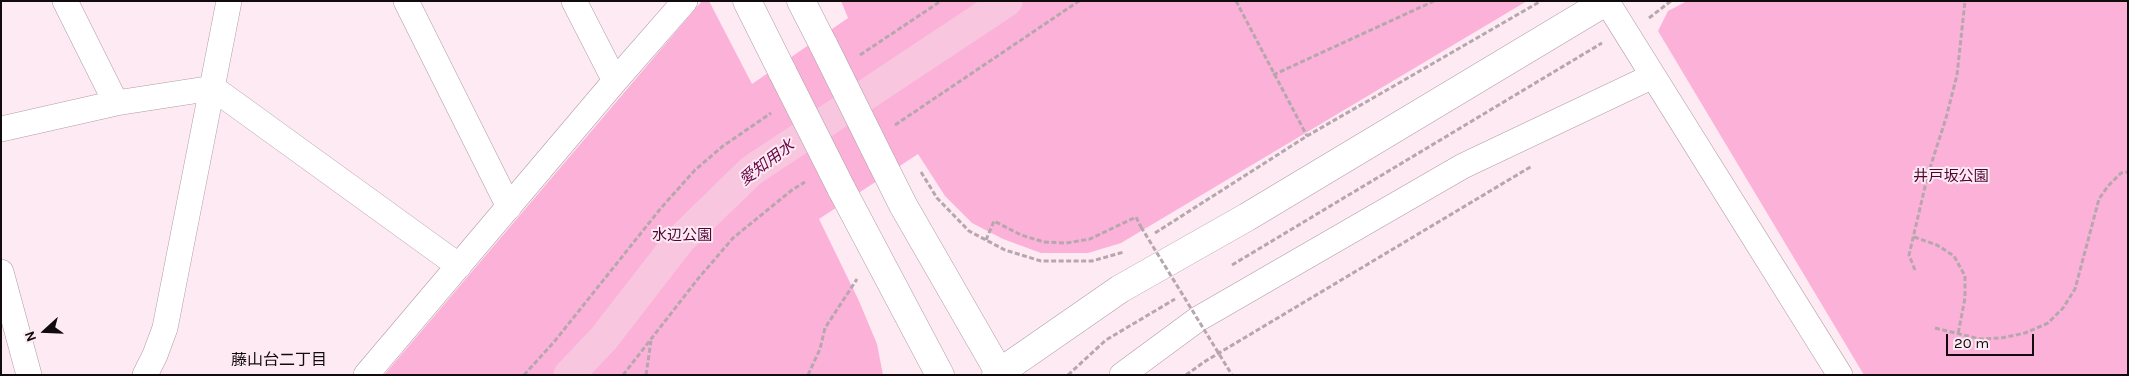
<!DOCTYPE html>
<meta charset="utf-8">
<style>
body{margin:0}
#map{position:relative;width:2129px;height:376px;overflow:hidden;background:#feeaf3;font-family:Karla,sans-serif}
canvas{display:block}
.frame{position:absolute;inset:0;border:2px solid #110b0e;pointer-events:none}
.north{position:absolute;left:20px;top:306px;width:50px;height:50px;-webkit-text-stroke:4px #feeaf3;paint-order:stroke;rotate:250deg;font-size:14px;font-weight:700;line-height:20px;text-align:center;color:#110b0e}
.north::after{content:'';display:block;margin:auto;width:18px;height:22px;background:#110b0e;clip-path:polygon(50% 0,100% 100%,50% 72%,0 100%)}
.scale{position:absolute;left:1946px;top:334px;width:88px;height:22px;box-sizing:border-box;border:2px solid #110b0e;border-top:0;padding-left:6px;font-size:15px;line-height:18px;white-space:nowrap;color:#110b0e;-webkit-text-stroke:4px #feeaf3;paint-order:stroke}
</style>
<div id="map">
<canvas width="2129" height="376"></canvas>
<div class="frame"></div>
<div class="north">N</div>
<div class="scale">20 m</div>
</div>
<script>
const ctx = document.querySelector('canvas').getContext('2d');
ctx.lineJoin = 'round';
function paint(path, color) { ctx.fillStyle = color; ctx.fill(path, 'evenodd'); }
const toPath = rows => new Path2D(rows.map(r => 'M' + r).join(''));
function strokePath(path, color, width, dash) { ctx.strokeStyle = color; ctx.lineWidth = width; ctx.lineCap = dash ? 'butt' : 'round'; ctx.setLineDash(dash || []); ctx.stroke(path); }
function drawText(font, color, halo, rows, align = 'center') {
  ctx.font = font + ' Karla,"Noto Sans JP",sans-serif'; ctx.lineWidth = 4; ctx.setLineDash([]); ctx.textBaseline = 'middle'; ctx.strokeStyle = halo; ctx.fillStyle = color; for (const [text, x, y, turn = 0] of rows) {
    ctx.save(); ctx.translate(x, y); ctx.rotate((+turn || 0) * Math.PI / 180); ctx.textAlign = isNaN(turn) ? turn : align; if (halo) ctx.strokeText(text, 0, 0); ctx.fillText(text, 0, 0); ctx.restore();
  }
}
paint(toPath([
 [702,1,709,1,752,84,848,18,841,1,1527,1,1121,243,1088,253,1041,253,1003,239,972,223,945,196,918,154,819,219,859,301,877,344,883,375,384,375],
 [1687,1,2128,1,2128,375,1864,375,1658,31,1668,11]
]), '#fcb2d8');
strokePath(toPath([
 [569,375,604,338,680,240,751,171,1007,1]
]), '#f9c6df', 31);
const street = toPath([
 [65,1,116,103],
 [406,1,509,207],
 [574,1,615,81],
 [1607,2,1840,375],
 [1,129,116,103,213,88,459,266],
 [1,272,29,375],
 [145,375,155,355,165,328,229,1],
 [366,375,615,81,685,1],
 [1122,375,1198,319,1463,166,1653,76]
]);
const secondary = toPath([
 [747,1,783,73],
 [801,1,824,46],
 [881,161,903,205,999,372],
 [841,188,940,375],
 [996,375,1120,289,1247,217,1607,1]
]);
strokePath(street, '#af9ca5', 26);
strokePath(secondary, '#af9ca5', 29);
strokePath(toPath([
 [1236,1,1307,136],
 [1649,18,1671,1],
 [860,55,941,1],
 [1273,75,1434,1],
 [895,125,1079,1],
 [921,172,937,198,969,231,1005,250,1041,261,1092,261,1124,252],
 [1155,233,1307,136,1541,1],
 [1914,237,1937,245,1954,256,1965,276,1965,298,1958,334],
 [986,240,994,221,1021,235,1044,242,1066,243,1090,239,1136,217,1141,227],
 [1232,265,1602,43],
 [1915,270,1909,255,1928,174,1946,118,1957,75,1965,1],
 [1935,328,1980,339,2001,338,2025,333,2048,323,2063,308,2075,289,2099,199,2108,186,2121,173,2128,172],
 [524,375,554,342,661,208,695,170,723,146,771,113],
 [623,375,697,280,733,238,792,190,805,182],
 [646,375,651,341],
 [808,375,820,349,825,328,857,279],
 [1068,375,1106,340,1175,299],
 [1186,375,1204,362,1532,166]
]), '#b6a6ad', 3, [5, 2.5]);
strokePath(street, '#fff', 25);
strokePath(secondary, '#fff', 28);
const secondaryBridge = toPath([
 [824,46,881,161],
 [783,73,841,188]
]);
strokePath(secondaryBridge, '#af9ca5', 29, []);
strokePath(toPath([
 [1141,227,1232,375]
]), '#b6a6ad', 3, [5, 2.5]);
strokePath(secondaryBridge, '#fff', 28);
drawText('15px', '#4e0635', '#feeaf3', [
 ["井戸坂公園",1951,177],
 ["水辺公園",682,236]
]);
drawText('italic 16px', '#670446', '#feeaf3', [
 ["愛知用水",767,163,-37]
]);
drawText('16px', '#110b0e', '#feeaf3', [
 ["藤山台二丁目",279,360]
]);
</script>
